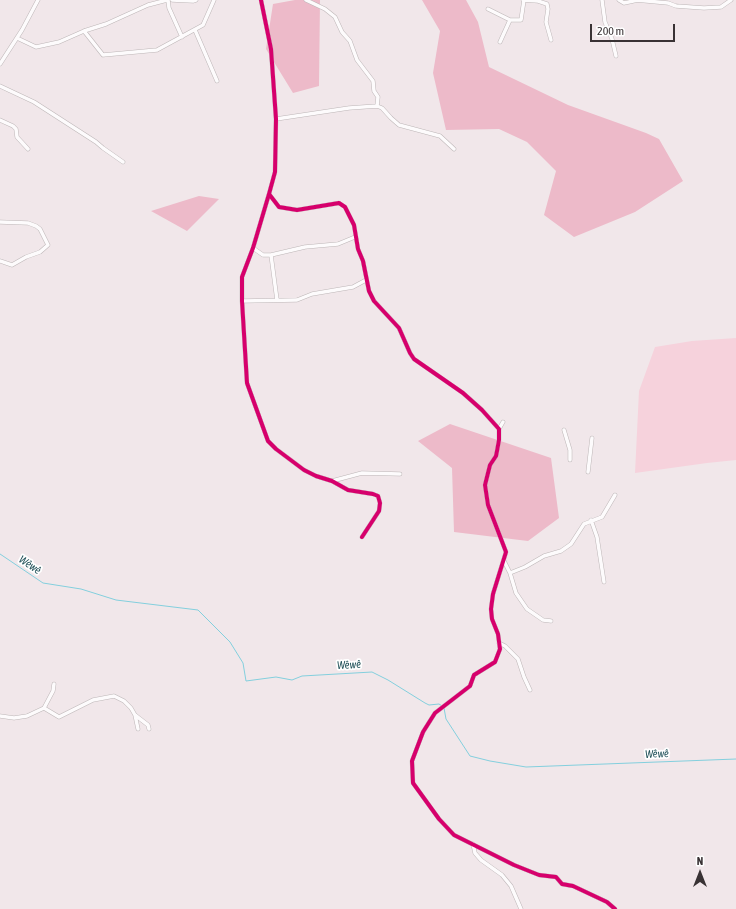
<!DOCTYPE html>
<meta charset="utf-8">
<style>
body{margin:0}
#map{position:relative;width:736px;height:909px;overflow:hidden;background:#f1e7ea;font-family:"Asap Condensed",sans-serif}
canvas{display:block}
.north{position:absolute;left:680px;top:853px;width:40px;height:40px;-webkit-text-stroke:3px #fff;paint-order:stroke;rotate:0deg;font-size:11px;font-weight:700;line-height:16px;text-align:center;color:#393234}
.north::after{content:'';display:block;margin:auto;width:14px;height:18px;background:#393234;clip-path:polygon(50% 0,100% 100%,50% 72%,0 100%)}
.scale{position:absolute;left:590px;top:24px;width:85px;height:18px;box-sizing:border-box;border:2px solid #393234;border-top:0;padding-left:5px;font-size:12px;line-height:14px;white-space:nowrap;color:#393234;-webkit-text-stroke:3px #fff;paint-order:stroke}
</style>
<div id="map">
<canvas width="736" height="909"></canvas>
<div class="north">N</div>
<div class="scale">200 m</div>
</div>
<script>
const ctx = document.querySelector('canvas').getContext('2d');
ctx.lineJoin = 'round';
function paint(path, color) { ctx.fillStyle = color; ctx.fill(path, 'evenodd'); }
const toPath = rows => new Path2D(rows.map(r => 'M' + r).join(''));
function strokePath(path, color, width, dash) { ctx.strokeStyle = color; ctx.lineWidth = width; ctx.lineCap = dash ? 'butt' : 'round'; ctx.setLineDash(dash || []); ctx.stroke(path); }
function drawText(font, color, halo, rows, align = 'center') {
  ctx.font = font + ' "Asap Condensed",sans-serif'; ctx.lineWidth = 3.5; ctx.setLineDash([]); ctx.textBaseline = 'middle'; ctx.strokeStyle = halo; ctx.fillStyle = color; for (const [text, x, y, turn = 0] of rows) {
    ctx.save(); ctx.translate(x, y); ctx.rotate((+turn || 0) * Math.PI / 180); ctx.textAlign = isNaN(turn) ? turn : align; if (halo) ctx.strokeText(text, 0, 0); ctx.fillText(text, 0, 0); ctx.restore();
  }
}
paint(toPath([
 [736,338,736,460,707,463,635,473,639,391,655,347,692,341]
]), '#f6d2dc');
paint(toPath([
 [295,0,320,0,319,86,293,93,266,49,273,4],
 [422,0,466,0,478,22,489,67,568,105,646,133,659,139,683,181,635,212,574,237,544,215,556,171,527,142,499,129,446,130,433,73,440,31],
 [199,196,219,199,187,231,151,211],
 [450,424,551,458,559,518,528,541,454,532,452,468,418,441]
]), '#edbac9');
strokePath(toPath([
 [0,554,43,583,81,589,116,600,198,610,230,642,243,663,246,681,276,677,292,680,302,676,372,672,388,680,425,703,429,705,439,704,442,706],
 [444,708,446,719,470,756,490,761,526,767,736,759]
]), '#83cfdd', 1);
const street = toPath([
 [168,0,169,8,182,37],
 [172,0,193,1,196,0],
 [261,0,271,49,276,119,275,172,269,194,279,207,297,210,339,203,345,207,354,225,358,249,363,261,369,291,374,301,399,328,410,353,414,359,463,393,482,410,499,429,499,440,497,451,496,456,490,465,485,485,488,505,506,552,493,594,491,609,492,619,498,634,500,649,495,662,474,675,470,686,435,713,423,732,412,761,413,783,439,819,454,835,514,865,539,875,556,877,562,884,573,886,607,902,615,909],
 [306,0,325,9,335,17,342,32,350,41,357,60,373,81,374,91,378,97,377,106],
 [523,0,538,1,547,4,548,9,546,22,551,40],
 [602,0,605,22,612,39,616,56],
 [619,0,624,3,638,0],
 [636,0,668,3,676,6,704,8,721,7,731,0],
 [488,9,510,20,521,20,524,0],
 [195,30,217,81],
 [84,31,103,55,157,50,203,25,214,0],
 [17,38,36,47,59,42,84,31,106,24,148,5,167,0],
 [500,42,510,20],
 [0,64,22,30,38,0],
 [0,86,34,102,96,142,103,148,123,162],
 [276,119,349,108,377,106,382,108,391,118,399,125,440,136,454,149],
 [0,120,13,126,16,129,17,137,28,149],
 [269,194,253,248,242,277,242,301,247,383,268,441,276,449,304,470,316,476,332,481,348,490,373,494,378,496,380,503,379,511,362,537],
 [0,222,28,223,36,226,40,229,48,245,40,252,26,257,12,265,0,261],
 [253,248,263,255,271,255,305,247,338,244,355,237],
 [271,255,277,300],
 [242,301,297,300,312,294,353,287,366,280],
 [499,429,503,422],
 [564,430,570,450,570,460],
 [588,472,592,438],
 [332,481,362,473,400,474],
 [591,520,597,537,604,582],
 [504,561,510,573,516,593,527,609,543,620,551,621],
 [510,573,525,567,544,556,561,551,571,544,584,524,602,517,615,495],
 [499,643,505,646,518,659,524,677,530,690],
 [44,708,53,691,54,684],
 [135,715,148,725,149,729],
 [0,716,14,718,27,716,44,708,59,717,93,700,114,696,124,701,131,708,135,715,138,729],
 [473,844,475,853,481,860,502,875,511,886,521,909]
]);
strokePath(street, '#bdb6b7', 4.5);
strokePath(street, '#fdfbfc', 3.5);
strokePath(toPath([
 [261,0,271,49,276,119,275,172,269,194,279,207,297,210,339,203,345,207,354,225,358,249,363,261,369,291,374,301,399,328,410,353,414,359,463,393,482,410,499,429,499,440,497,451,496,456,490,465,485,485,488,505,506,552,493,594,491,609,492,619,498,634,500,649,495,662,474,675,470,686,435,713,423,732,412,761,413,783,439,819,454,835,514,865,539,875,556,877,562,884,573,886,607,902,615,909],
 [269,194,253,248,242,277,242,301,247,383,268,441,276,449,304,470,316,476,332,481,348,490,373,494,378,496,380,503,379,511,362,537]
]), '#d6006c', 4);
drawText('italic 11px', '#1e4f57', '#fff', [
 ["Wêwê",30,565,34],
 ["Wêwê",349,665,-3],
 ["Wêwê",657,754,-2]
]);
</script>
